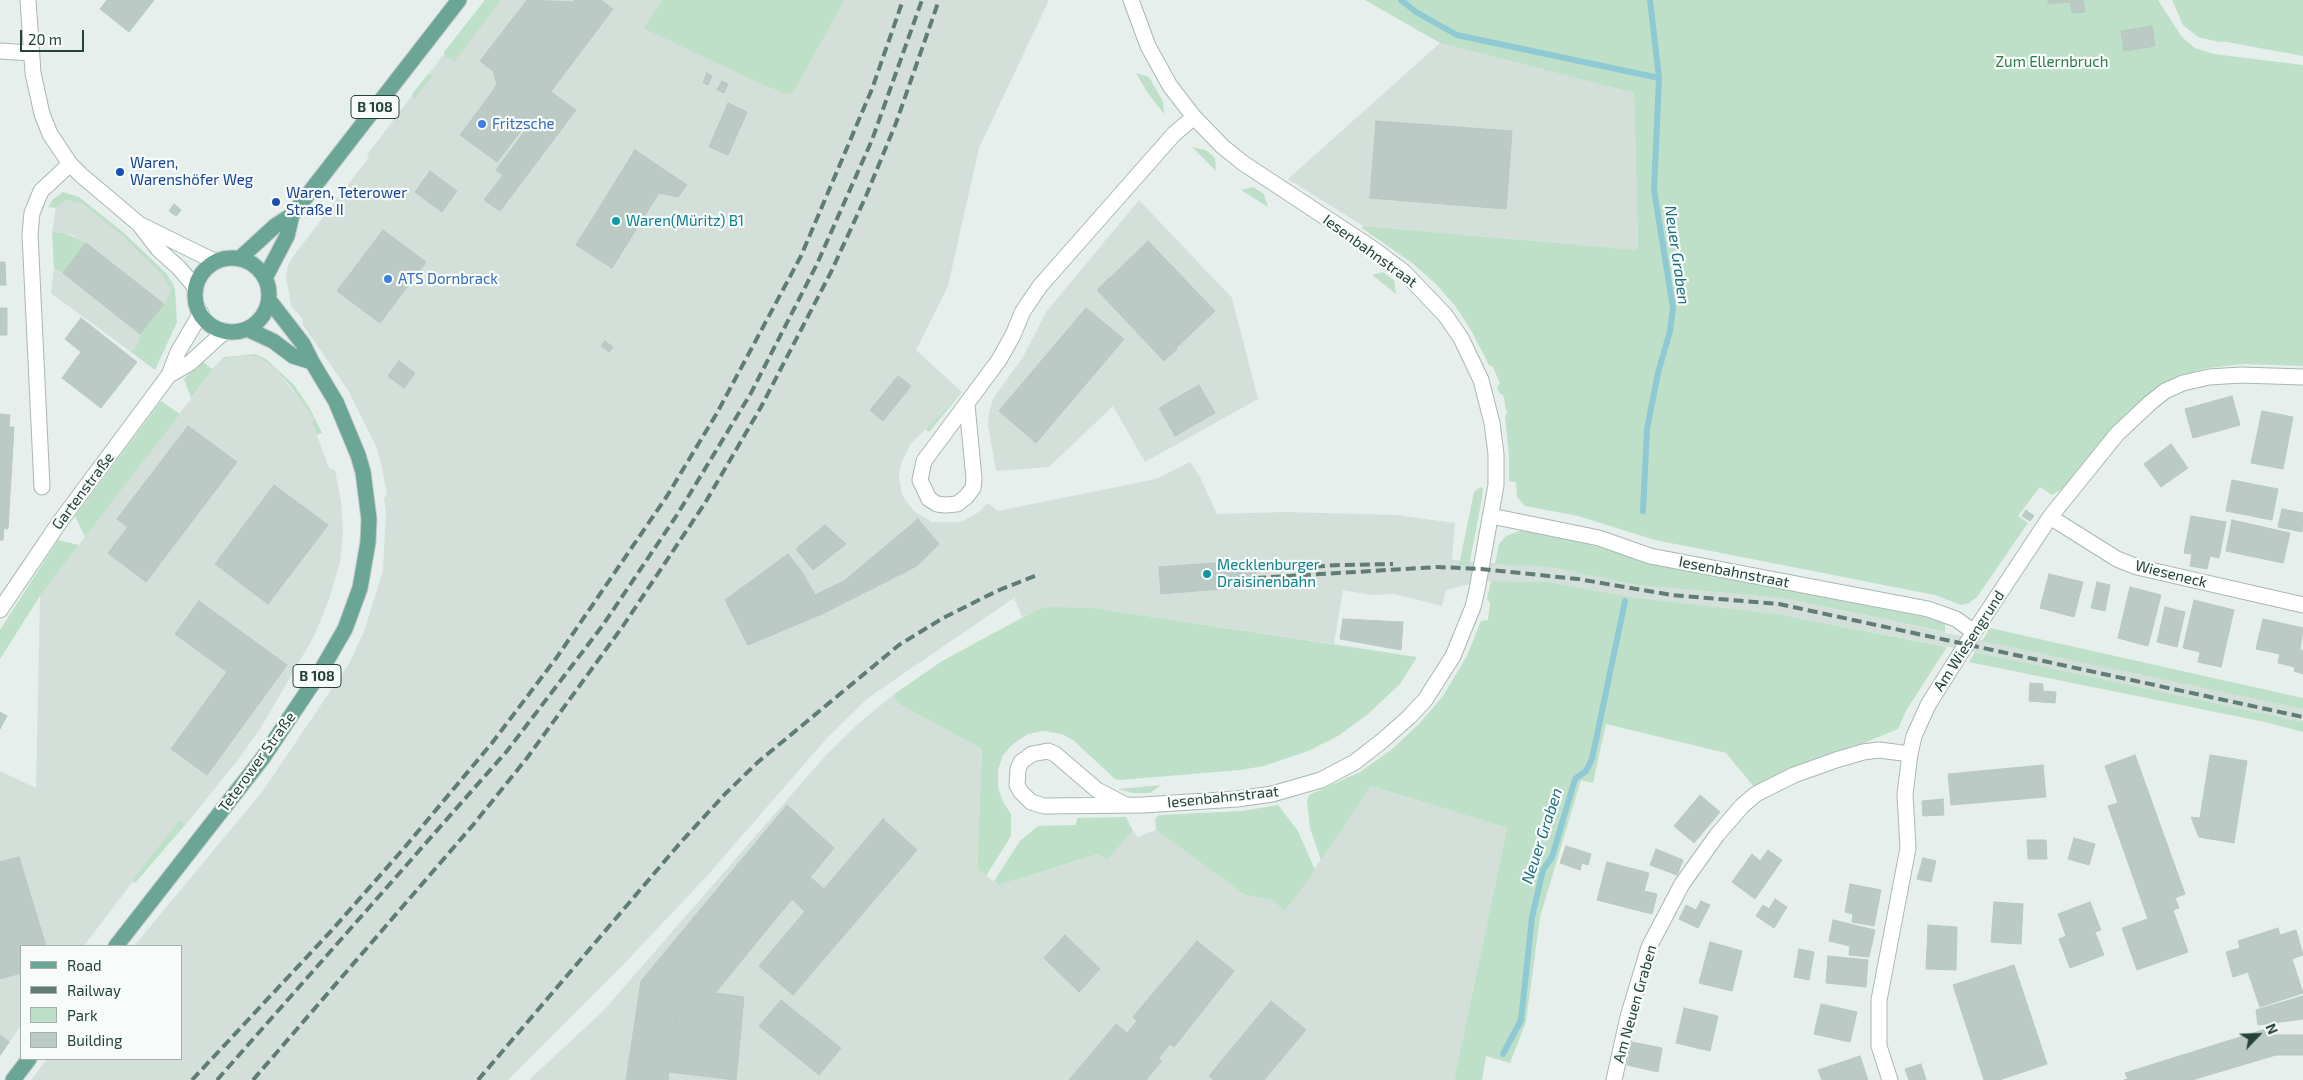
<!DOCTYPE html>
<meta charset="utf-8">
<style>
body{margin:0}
#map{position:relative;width:2303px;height:1080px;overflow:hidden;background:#e6efeb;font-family:"Exo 2",sans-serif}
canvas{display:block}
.legend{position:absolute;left:20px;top:945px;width:162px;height:115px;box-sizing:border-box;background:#f7fbf9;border:1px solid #a3b1ad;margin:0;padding:6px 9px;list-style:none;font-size:15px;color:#24423a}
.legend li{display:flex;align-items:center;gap:10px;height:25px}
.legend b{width:25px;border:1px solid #a3b1ad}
.north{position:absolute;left:2233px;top:1010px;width:50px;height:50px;-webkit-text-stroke:4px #f7fbf9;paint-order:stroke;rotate:66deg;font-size:14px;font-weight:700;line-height:20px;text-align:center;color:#24423a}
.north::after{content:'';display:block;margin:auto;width:18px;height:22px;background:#24423a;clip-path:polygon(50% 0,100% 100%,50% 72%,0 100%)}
.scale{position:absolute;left:20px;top:30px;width:64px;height:22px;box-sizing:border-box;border:2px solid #24423a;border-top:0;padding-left:6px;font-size:15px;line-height:18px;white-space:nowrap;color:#24423a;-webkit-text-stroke:4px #f7fbf9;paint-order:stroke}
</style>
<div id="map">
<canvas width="2303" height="1080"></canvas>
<ul class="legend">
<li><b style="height:6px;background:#6aa596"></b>Road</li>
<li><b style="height:6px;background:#5f7d75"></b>Railway</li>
<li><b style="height:14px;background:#bfe0c8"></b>Park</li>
<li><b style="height:14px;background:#bbcac4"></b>Building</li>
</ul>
<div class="north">N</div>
<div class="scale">20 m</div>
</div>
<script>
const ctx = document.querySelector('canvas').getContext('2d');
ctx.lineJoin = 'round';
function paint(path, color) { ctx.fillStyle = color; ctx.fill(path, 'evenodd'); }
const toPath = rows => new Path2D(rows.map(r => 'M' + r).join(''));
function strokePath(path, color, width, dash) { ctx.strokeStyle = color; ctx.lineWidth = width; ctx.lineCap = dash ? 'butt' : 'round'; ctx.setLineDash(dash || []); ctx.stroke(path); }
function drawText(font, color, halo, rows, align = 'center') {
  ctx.font = font + ' "Exo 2",sans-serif'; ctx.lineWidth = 4.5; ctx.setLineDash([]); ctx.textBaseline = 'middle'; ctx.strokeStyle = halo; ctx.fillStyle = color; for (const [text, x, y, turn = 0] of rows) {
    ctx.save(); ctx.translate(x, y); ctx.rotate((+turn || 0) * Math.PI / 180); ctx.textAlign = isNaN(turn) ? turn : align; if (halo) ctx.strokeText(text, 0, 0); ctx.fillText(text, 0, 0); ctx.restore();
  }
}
paint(toPath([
 [485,0,662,0,643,28,794,91,845,0,1049,0,979,148,948,286,916,350,962,392,910,445,901,464,899,476,902,495,914,511,932,522,961,522,979,512,988,503,998,511,1156,479,1190,462,1200,477,1217,514,1284,512,1396,515,1455,523,1452,560,1550,567,1636,585,1783,598,2303,709,2303,722,1975,652,1778,614,1631,597,1549,582,1491,581,1465,585,1446,590,1442,606,1394,594,1371,595,1343,590,1334,644,1094,608,1031,613,1022,617,1014,598,868,698,827,738,707,876,623,965,508,1080,31,1080,47,1059,181,1059,181,946,134,946,262,792,350,662,364,631,383,571,386,514,384,498,387,495,382,468,376,446,348,390,303,325,302,318,291,306,286,276,288,265,292,258,369,157,367,155],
 [1440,43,1634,93,1638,250,1363,226,1288,179],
 [66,200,83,204,124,238,161,274,171,291,164,304,140,334,139,341,131,352,51,293,54,268,63,273,75,236,65,233,52,233,56,206],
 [1139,200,1232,298,1258,399,1145,462,1113,406,1049,467,996,471,988,425,989,412,993,399,1023,357,1046,312],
 [257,356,274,368,307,408,314,419,312,422,329,468,335,470,341,501,343,533,340,562,329,600,313,638,260,729,238,760,186,824,180,819,84,946,21,946,21,1025,0,1057,0,771,36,788,40,596,219,362,229,357],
 [893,695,897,703,982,749,977,869,999,885,1100,854,1107,860,1133,831,1138,837,1156,830,1245,895,1271,900,1285,911,1371,786,1507,828,1454,1080,529,1080,604,1010,826,755,859,723]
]), '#d4dfda');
paint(toPath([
 [485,0,501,0,454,62,446,57,444,52],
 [662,0,845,0,794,91,786,94,757,82,643,28],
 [1365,0,2158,0,2182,37,2195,48,2214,54,2303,65,2303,366,2243,364,2208,368,2181,375,2163,384,2145,397,2111,430,2063,488,2052,495,2040,487,2018,516,2028,523,1977,597,1969,603,1961,605,1935,595,1655,540,1578,516,1525,506,1517,497,1516,482,1509,481,1509,456,1505,416,1507,413,1503,395,1499,393,1497,387,1500,384,1493,367,1489,365,1472,332,1456,307,1436,284,1412,263,1362,228,1363,226,1638,250,1634,93,1440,43],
 [2172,0,2303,0,2303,56,2227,42,2219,42,2198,37,2183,25],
 [1136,73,1149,77,1163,101,1164,114,1147,92],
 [428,74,434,74,414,99,412,94],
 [1192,147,1206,150,1215,158,1216,171],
 [1253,187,1264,194,1268,207,1241,190],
 [63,192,79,197,124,233,166,273,173,284,175,290,177,322,155,370,131,352,139,341,140,334,164,304,171,291,161,274,124,238,83,204,66,200,56,208,48,207,53,199],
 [52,233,65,233,86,243,63,273,54,268],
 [1383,272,1394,280,1396,294,1372,275],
 [256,354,266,359,294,385,309,407,322,433,317,435,312,422,314,419,291,387,274,368,257,356,229,357,219,362,191,398,184,379,202,361,212,369,224,357],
 [962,392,929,432,926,429],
 [161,401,180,414,85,537,75,516],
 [1480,487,1483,488,1482,498,1469,566,1459,565,1474,492],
 [1524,529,1596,546,1648,563,1925,617,1945,624,1945,632,1783,598,1636,585,1550,567,1495,564,1499,544,1506,536],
 [58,540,79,545,40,596,0,659,0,630],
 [1491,581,1549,582,1631,597,1778,614,1947,647,1907,709,1898,729,1755,788,1726,753,1606,724,1593,783,1581,780,1540,917,1526,1022,1510,1063,1486,1056,1482,1080,1454,1080,1507,828,1371,786,1321,860,1310,828,1307,801,1309,795,1360,772,1391,750,1419,724,1443,696,1467,656,1481,621,1488,620,1490,603,1487,599],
 [1046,607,1094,608,1417,657,1400,684,1368,714,1338,736,1308,751,1264,766,1240,770,1120,780,1115,779,1073,740,1062,734,1043,731,1028,734,1013,744,1003,755,998,770,998,787,1003,802,1011,814,1011,836,986,876,977,869,982,749,897,703,893,695,942,661,1031,613],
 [1990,628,2303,698,2303,709,1982,641],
 [1975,652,2303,722,2303,732,2265,722,1969,662],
 [1161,785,1150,793,1133,793,1118,789],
 [1278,805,1298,831,1315,870,1285,911,1271,900,1245,895,1156,830,1155,819,1159,815,1242,811],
 [1126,817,1133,831,1107,860,1099,854,999,885,994,881,1020,841,1038,826,1076,825,1077,818],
 [180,819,186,824,135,883,132,881]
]), '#bfe0c8');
strokePath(toPath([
 [1401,0,1416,12,1457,35,1659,78],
 [1643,511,1647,429,1658,373,1670,331,1673,308,1654,190,1659,78,1650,0],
 [1503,1054,1521,1020,1532,917,1543,870,1552,857,1575,779,1586,771,1592,759,1625,601]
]), '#8ec9d4', 6);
const building = toPath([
 [107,0,154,0,129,32,100,9,107,0],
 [527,0,573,2,575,0,601,0,613,9,527,123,490,95,497,84,493,71,480,61,527,0],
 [2048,0,2083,0,2085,12,2072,13,2070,2,2048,4,2048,0],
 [2152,26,2155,46,2124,51,2121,31,2152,26],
 [707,73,712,76,708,85,703,83,707,73],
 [722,81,728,84,724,93,717,90,722,81],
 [550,91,576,110,500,211,484,200,503,175,496,170,530,124,527,122,550,91],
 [490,95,527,123,497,162,460,135,490,95],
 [728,103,747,112,728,155,709,147,728,103],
 [1376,121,1512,131,1506,209,1370,198,1376,121],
 [635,150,687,185,678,197,659,193,612,268,576,245,635,150],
 [430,171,457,191,442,212,415,192,430,171],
 [174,204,181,210,176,216,169,211,174,204],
 [383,230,426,262,380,323,337,291,383,230],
 [1148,241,1215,311,1176,348,1110,278,1148,241],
 [86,243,164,304,140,334,63,273,86,243],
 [0,262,5,262,6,285,0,285,0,262],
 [1109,278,1177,349,1164,361,1097,290,1109,278],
 [0,308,7,308,7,335,0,335,0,308],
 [1086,308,1124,339,1036,443,999,411,1086,308],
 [81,318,137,362,101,408,62,378,81,352,65,339,81,318],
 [605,341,613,347,609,352,601,346,605,341],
 [399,361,415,373,404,388,388,376,399,361],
 [898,376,911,386,883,421,870,410,898,376],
 [1199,385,1215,413,1175,436,1159,408,1199,385],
 [2232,396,2240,425,2193,438,2185,409,2232,396],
 [2262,411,2293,417,2283,469,2251,463,2262,411],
 [0,414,10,415,9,427,14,427,8,529,4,528,3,540,0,540,0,414],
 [188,426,237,462,146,582,108,553,128,527,117,519,188,426],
 [2171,444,2188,468,2161,487,2144,464,2171,444],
 [2232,480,2278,489,2272,520,2226,511,2232,480],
 [274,485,328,525,268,604,215,564,274,485],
 [2282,509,2303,513,2302,532,2278,527,2282,509],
 [2026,510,2034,516,2030,521,2022,516,2026,510],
 [2191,516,2226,522,2219,558,2210,556,2207,569,2190,566,2192,554,2184,553,2191,516],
 [918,519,939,544,917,566,822,614,815,595,844,581,918,519],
 [2232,520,2290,533,2283,563,2226,551,2232,520],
 [825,525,846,544,813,570,796,549,825,525],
 [788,554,802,572,815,595,822,614,748,645,725,600,788,554],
 [1255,560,1257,586,1161,594,1159,567,1255,560],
 [2049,574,2083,582,2074,617,2040,608,2049,574],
 [2097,582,2110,585,2105,611,2091,608,2097,582],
 [2130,587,2161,595,2148,646,2118,638,2130,587],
 [2194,600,2234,610,2221,667,2198,662,2200,652,2183,648,2194,600],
 [199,601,287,665,207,775,171,749,227,672,175,634,199,601],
 [2165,607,2185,612,2177,647,2157,642,2165,607],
 [1343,619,1403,622,1401,650,1340,639,1343,619],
 [2263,619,2303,628,2300,650,2303,651,2303,674,2294,671,2295,667,2278,663,2280,654,2256,649,2263,619],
 [2030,683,2043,684,2043,691,2056,692,2055,703,2029,701,2030,683],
 [0,712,7,716,0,729,0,712],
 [2135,755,2185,894,2175,898,2179,908,2148,919,2108,806,2118,803,2105,766,2135,755],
 [2210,755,2247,761,2234,843,2199,837,2191,817,2200,818,2210,755],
 [2043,765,2046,797,1951,805,1948,774,2043,765],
 [1700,795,1720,812,1694,843,1674,826,1700,795],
 [1943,799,1944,815,1923,816,1922,801,1943,799],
 [787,805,834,848,715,993,641,981,787,805],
 [883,819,917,850,793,995,759,966,883,819],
 [2074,838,2095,844,2089,865,2068,859,2074,838],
 [2027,840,2046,840,2047,859,2028,859,2027,840],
 [1566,846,1591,854,1588,865,1582,863,1580,870,1560,863,1566,846],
 [1656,849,1683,860,1677,875,1650,865,1656,849],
 [1768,850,1782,860,1755,899,1732,882,1752,854,1760,861,1768,850],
 [19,857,46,946,21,946,21,954,0,960,0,862,19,857],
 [1923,858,1936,861,1931,882,1917,879,1923,858],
 [1607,862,1649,873,1644,891,1657,894,1652,914,1597,900,1607,862],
 [810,877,824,889,805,912,792,899,810,877],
 [1850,884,1881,890,1874,926,1852,922,1853,914,1845,912,1850,884],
 [1775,899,1787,907,1774,928,1756,916,1763,905,1769,909,1775,899],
 [1701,901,1710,905,1698,928,1679,919,1686,905,1696,910,1701,901],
 [1994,902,2023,904,2021,944,1991,942,1994,902],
 [2090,902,2101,930,2095,932,2104,955,2070,968,2059,939,2066,936,2058,914,2090,902],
 [2173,910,2188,952,2137,970,2122,928,2173,910],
 [1833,920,1875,930,1869,957,1849,955,1850,946,1829,941,1833,920],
 [1928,925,1957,927,1956,970,1926,969,1928,925],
 [2278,928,2280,935,2296,930,2303,955,2292,959,2303,993,2260,1007,2248,972,2233,977,2226,952,2240,948,2238,941,2278,928],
 [1065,935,1100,969,1079,992,1044,958,1065,935],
 [1197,941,1234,971,1174,1047,1170,1044,1158,1059,1162,1061,1146,1080,1069,1080,1116,1024,1127,1033,1137,1021,1133,1017,1197,941],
 [1710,942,1742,951,1732,991,1699,983,1710,942],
 [1799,949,1814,952,1809,980,1794,977,1799,949],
 [21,954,21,973,0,979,0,960,21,954],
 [1828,956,1868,960,1866,987,1826,983,1828,956],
 [2014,965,2047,1064,1999,1080,1984,1080,1953,985,2014,965],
 [641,981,680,988,668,1080,626,1080,641,981],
 [680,988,744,997,736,1080,669,1072,680,988],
 [2303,996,2303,1019,2258,1025,2256,1010,2303,996],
 [781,1000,841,1048,819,1075,759,1026,781,1000],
 [1271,1001,1306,1030,1264,1080,1214,1080,1209,1076,1271,1001],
 [1821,1004,1857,1012,1850,1042,1814,1034,1821,1004],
 [1684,1008,1718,1016,1710,1051,1676,1043,1684,1008],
 [2269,1028,2272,1035,2303,1035,2303,1055,2276,1055,2192,1080,2124,1080,2128,1079,2125,1073,2269,1028],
 [0,1035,9,1042,0,1055,0,1035],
 [1632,1042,1662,1048,1658,1072,1627,1065,1632,1042],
 [1860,1056,1868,1080,1822,1080,1818,1070,1860,1056],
 [1921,1064,1926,1080,1909,1080,1905,1069,1921,1064]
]);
paint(building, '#bbcac4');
strokePath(building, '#b8c9c2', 1);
const minor = toPath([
 [28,0,33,73,42,114,50,134,70,164,81,175,139,224,159,250,179,268,196,288],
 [0,51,31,53],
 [141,225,216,262],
 [201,313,178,352,169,375,190,363,225,331],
 [967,405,974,479,973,488,966,497,957,504,945,505,937,504,929,499,920,480,924,461,999,360,1013,335,1023,311,1040,286,1174,134,1194,117],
 [42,487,30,234,32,213,41,191,70,164],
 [1491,516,1599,538,1650,556,1928,609,1956,619,1974,632],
 [2050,517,2117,559,2137,567,2303,605],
 [0,610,59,523,169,375],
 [1124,804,1097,790,1055,754,1048,751,1032,754,1021,762,1018,769,1017,785,1021,792,1031,802,1044,806,1143,805,1237,799,1272,794,1321,780,1355,762,1382,741,1409,717,1425,700,1453,656,1473,607,1477,590,1496,485,1496,454,1492,423,1481,380,1461,338,1445,315,1404,272,1372,248,1243,163,1222,146,1194,117,1170,86,1148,46,1131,0],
 [1614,1080,1628,1017,1649,947,1682,884,1717,835,1742,806,1756,794,1794,775,1836,760,1863,752,1879,750,1910,754],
 [1890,1080,1879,1046,1879,1000,1908,848,1905,794,1910,754,1914,736,1928,705,1974,632,2050,517,2117,434,2150,403,2165,391,2183,383,2209,377,2241,375,2303,377]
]);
const primary = toPath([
 '195 295a37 37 0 1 1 74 0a37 37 0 1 1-74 0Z',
 [239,259,275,226,292,215,459,0],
 [265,278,287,236,292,215],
 [247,329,273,341,293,356,312,362],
 [116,946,262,759,319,674,345,629,360,588,368,542,369,519,363,472,358,455,336,402,312,362,303,344,269,300],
 [13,1080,29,1059]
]);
strokePath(minor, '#a8b8b2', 17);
strokePath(primary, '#c2cac8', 17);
strokePath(minor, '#fff', 15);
strokePath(primary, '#6aa596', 15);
strokePath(toPath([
 [1255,570,1340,565,1393,564],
 [1256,578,1437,567,1481,569,1578,579,1672,595,1779,604,2303,717],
 [192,1080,332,930,405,847,492,743,557,657,667,496,717,413,801,256,872,89,903,0],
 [217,1080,507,751,603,625,677,515,751,393,817,264,872,140,922,0],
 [253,1080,473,825,527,758,623,626,705,503,761,407,831,272,866,196,896,123,939,0],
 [478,1080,681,842,726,793,758,762,899,645,943,618,997,591,1037,575]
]), '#5f7d75', 4, [10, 5]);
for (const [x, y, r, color] of [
 [482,124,5,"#3f7fe0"],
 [120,172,5,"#1a4fb4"],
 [276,202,5,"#1a4fb4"],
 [616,221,5,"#0f9aa8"],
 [388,279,5,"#3f7fe0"],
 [1207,574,5,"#0f9aa8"]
]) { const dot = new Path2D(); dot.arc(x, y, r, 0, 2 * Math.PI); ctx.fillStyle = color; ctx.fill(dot); strokePath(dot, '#f7fbf9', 2); }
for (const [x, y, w] of [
 [375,107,48],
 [317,676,48]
]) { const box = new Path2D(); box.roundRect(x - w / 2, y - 11.5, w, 23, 4); ctx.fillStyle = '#f7fbf9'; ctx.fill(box); strokePath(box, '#24423a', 1); }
drawText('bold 14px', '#24423a', null, [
 ["B 108",375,107],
 ["B 108",317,676]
]);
drawText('15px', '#2d7a4b', '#f7fbf9', [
 ["Zum Ellernbruch",2052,62]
]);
drawText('15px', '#366cbe', '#f7fbf9', [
 ["Fritzsche",492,124],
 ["ATS Dornbrack",398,279]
], 'left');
drawText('15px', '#164399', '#f7fbf9', [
 ["Waren,",130,163],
 ["Warenshöfer Weg",130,180],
 ["Waren, Teterower",286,193],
 ["Straße II",286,210]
], 'left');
drawText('15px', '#0d838f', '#f7fbf9', [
 ["Waren(Müritz) B1",626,221],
 ["Mecklenburger",1217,565],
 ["Draisinenbahn",1217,582]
], 'left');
drawText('15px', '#24423a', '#f7fbf9', [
 ["Iesenbahnstraat",1370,251,36],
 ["Gartenstraße",83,491,-53],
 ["Iesenbahnstraat",1734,572,11],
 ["Wieseneck",2171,574,14],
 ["Am Wiesengrund",1969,641,-57],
 ["Teterower Straße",257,762,-54],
 ["Iesenbahnstraat",1223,797,-6],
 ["Am Neuen Graben",1635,1004,-74]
]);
drawText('italic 16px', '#1c6f80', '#f7fbf9', [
 ["Neuer Graben",1677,255,82],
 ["Neuer Graben",1542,836,-72]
]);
</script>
